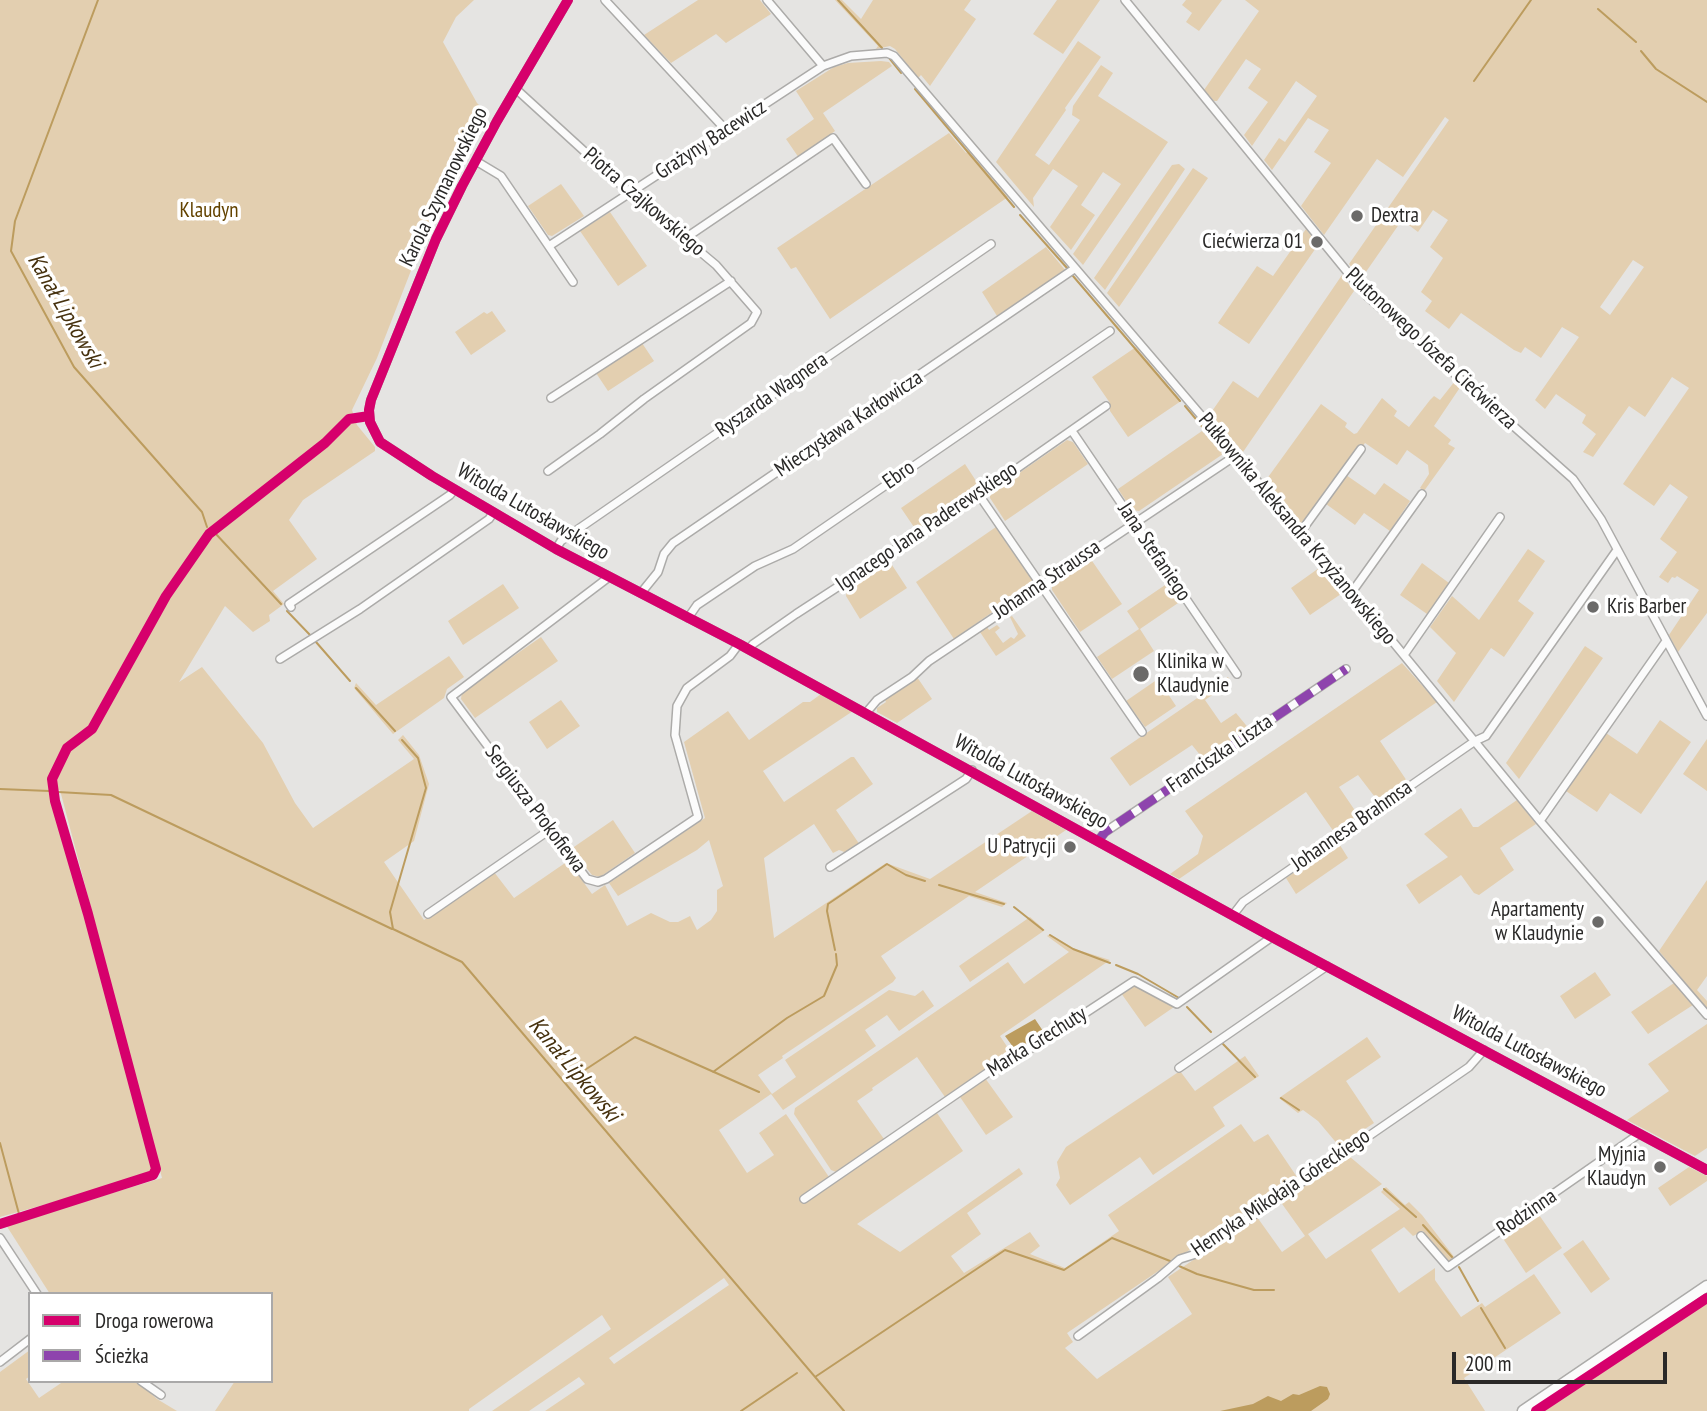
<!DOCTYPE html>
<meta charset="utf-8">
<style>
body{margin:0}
#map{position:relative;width:1707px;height:1411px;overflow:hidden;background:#e5e4e2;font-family:"PT Sans Narrow",sans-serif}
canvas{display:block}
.legend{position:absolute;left:28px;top:1292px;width:245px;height:91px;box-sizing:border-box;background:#fff;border:2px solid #aaa9a9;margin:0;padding:9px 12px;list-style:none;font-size:21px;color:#2a2928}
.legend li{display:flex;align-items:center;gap:14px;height:35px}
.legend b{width:35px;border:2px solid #aaa9a9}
.scale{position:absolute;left:1452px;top:1352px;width:215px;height:32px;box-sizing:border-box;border:4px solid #2a2928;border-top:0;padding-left:9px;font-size:21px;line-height:24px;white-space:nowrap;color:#2a2928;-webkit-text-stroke:5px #fff;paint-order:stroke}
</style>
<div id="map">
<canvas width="1707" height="1411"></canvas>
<ul class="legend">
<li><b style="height:9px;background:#d6006c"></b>Droga rowerowa</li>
<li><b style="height:9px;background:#8e44ad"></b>Ścieżka</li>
</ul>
<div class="scale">200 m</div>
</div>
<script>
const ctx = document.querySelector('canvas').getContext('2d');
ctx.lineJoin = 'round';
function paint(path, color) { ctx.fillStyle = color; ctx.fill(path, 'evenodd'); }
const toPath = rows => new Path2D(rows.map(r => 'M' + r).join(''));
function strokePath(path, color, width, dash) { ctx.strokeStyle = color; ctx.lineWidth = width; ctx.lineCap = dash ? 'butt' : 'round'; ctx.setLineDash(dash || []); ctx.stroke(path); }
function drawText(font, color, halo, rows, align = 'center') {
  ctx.font = font + ' "PT Sans Narrow",sans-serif'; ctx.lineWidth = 7; ctx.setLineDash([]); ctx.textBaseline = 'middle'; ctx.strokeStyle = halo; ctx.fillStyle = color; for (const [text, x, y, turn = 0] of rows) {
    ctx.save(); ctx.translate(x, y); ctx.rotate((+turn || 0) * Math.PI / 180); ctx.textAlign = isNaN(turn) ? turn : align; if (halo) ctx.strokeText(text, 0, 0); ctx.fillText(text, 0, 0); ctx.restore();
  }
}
paint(toPath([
 [0,0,474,0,456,17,443,42,477,103,485,111,440,196,377,358,352,410,357,425,375,447,375,451,303,500,289,520,317,559,273,591,284,604,269,615,270,621,253,632,225,606,179,682,202,667,263,743,295,803,313,828,414,759,398,740,403,735,419,755,429,784,414,841,384,862,424,920,494,872,514,898,568,861,592,894,605,885,627,926,651,913,670,922,678,922,690,916,697,930,711,920,717,911,717,890,723,886,709,840,697,850,618,896,609,883,705,818,684,742,728,711,749,740,803,702,810,702,821,694,853,711,763,771,784,802,851,757,854,757,873,784,836,810,860,845,847,853,839,850,833,853,814,824,764,858,774,938,886,863,930,879,1032,811,1066,830,975,892,1007,903,1002,907,969,896,881,956,896,978,893,982,782,1056,783,1058,758,1075,772,1094,796,1077,785,1060,889,990,915,996,923,990,934,1006,899,1031,887,1015,865,1030,876,1046,792,1104,783,1110,771,1094,719,1130,747,1173,774,1155,759,1133,786,1114,829,1177,801,1196,805,1203,937,1113,963,1151,857,1224,900,1252,1019,1168,1023,1174,967,1213,981,1234,951,1256,964,1273,1030,1232,1040,1246,1030,1254,1065,1268,1119,1231,1108,1215,1241,1124,1254,1142,1268,1134,1297,1177,1067,1333,1073,1342,1065,1348,1097,1379,1192,1314,1168,1277,1257,1217,1282,1252,1305,1236,1280,1201,1349,1156,1382,1184,1308,1234,1326,1259,1400,1209,1381,1192,1386,1187,1405,1205,1409,1202,1422,1215,1455,1258,1449,1261,1447,1259,1423,1231,1413,1236,1404,1227,1371,1250,1399,1293,1435,1268,1435,1280,1461,1317,1482,1303,1485,1307,1534,1274,1561,1313,1464,1378,1485,1411,545,1411,585,1384,579,1377,529,1411,492,1411,611,1329,602,1315,469,1409,469,1411,215,1411,235,1381,271,1381,271,1294,50,1294,6,1225,162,1178,60,790,50,789,152,1169,148,1173,101,1189,0,1217],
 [724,1278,729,1285,614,1364,609,1358],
 [698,0,760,0,771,14,726,43,716,34,671,63,644,35],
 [835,0,842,0,861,19,873,0,971,0,964,10,976,19,930,86,921,75,918,78,895,49,890,46,876,49,878,46],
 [1057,0,1100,0,1063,54,1033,34],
 [1186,0,1222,0,1199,31,1186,22,1192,13,1182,5],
 [1245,0,1707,0,1707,613,1678,652,1669,635,1699,590,1677,576,1675,578,1672,577,1668,583,1659,577,1677,552,1660,539,1688,497,1670,484,1654,506,1623,484,1689,388,1672,377,1645,417,1629,406,1593,457,1583,452,1596,434,1582,423,1586,415,1556,394,1545,409,1535,400,1579,337,1562,327,1541,358,1525,347,1521,353,1514,350,1461,313,1449,329,1425,311,1432,301,1421,292,1443,258,1430,247,1448,220,1433,210,1418,232,1402,220,1361,279,1349,264,1449,120,1445,117,1403,177,1377,159,1324,235,1301,206,1331,163,1314,152,1329,130,1308,118,1272,170,1264,160,1279,138,1285,142,1317,96,1296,81,1252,146,1244,135,1268,102,1248,88,1261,69,1246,59,1217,101,1214,101,1204,90,1259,11],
 [1633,260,1644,267,1610,315,1600,307],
 [1078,41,1101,57,1065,108,1066,110,1035,155,1049,165,1080,120,1072,115,1073,106,1101,65,1113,73,1098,96,1168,142,1083,265,1073,254,1121,184,1103,172,1081,205,1095,215,1071,250,1050,227,1078,186,1053,169,1033,198,1034,207,996,162],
 [881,61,889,62,892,66,823,113,835,131,799,158,786,139,814,119,796,91,834,67,848,63],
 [949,133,966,153,969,151,1008,197,830,319,796,267,791,269,777,248],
 [1179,164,1185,169,1105,290,1094,278,1172,165],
 [1193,168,1208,178,1119,307,1107,293],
 [561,184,584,216,552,236,548,235,528,206],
 [610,212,647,266,618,286,580,231],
 [1306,229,1318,245,1249,344,1218,323,1257,266,1273,276],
 [1046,247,1065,270,997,316,982,292],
 [1342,275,1354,291,1243,452,1210,414,1233,381,1258,398],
 [492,311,506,331,471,355,455,332,484,312,487,314],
 [642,343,654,361,608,391,596,373],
 [1136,347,1181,401,1128,437,1110,411,1110,403,1092,377],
 [1455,381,1461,386,1434,426,1451,440,1448,444,1455,448,1424,491,1420,488,1429,474,1428,465,1407,450,1397,465,1365,443,1303,524,1298,524,1276,499,1279,495,1266,480,1321,404,1347,423,1345,427,1354,434,1357,433,1382,398,1397,411,1394,416,1409,427,1430,400,1434,396,1440,400],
 [1202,431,1223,454,1139,511,1132,510,1118,489],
 [1067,440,1073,442,1088,464,1005,521,990,498,990,493],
 [965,464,980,487,916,530,901,508],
 [1346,475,1375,495,1384,483,1410,501,1390,531,1364,513,1355,525,1326,504],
 [996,527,1016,557,1018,556,1034,583,954,639,916,582],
 [1528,549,1545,561,1518,601,1534,613,1504,657,1491,648,1454,702,1437,681,1456,653,1430,627,1452,596,1479,620],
 [1090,558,1122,604,1080,632,1052,590,1052,583],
 [1422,563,1449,583,1427,614,1400,595],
 [886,564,892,565,907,588,860,619,846,596,847,591],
 [1319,568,1341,594,1310,615,1291,588],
 [1168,583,1181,601,1140,629,1154,651,1112,679,1097,657,1139,629,1127,611],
 [503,584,519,608,463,645,448,621],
 [1012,616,1026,636,996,656,980,632,987,627,989,630,997,625,1000,628,995,632,1003,643,1011,637,1014,639,1018,634,1010,617],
 [541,637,558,661,475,718,461,699,462,692],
 [1585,646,1603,658,1519,779,1506,763],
 [449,656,464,677,447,689,444,698,393,734,354,688,356,683,376,705],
 [1402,663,1437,702,1380,741,1407,781,1378,801,1358,775,1339,787,1358,815,1334,832,1306,792,1179,879,1170,874,1198,854,1203,836,1185,811],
 [917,677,932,699,897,723,877,712,877,708,886,702,885,700],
 [1228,677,1231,682,1205,700,1221,723,1236,713,1250,730,1205,761,1192,745,1130,786,1110,758],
 [1158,679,1176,706,1145,727,1126,701],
 [561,700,580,726,547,749,529,722],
 [1660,720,1691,742,1641,814,1610,793,1597,812,1566,791,1606,733,1637,754],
 [1707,739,1707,791,1683,774],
 [1517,800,1536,824,1500,848,1514,870,1479,895,1474,893,1461,875,1419,904,1406,885,1448,857,1424,834,1461,808,1473,827,1478,827],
 [613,820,635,853,600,877,592,875,571,849],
 [1338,842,1348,858,1296,894,1286,878],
 [1707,880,1707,976,1697,990,1707,1001,1707,1009,1659,951],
 [1030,917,1045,930,970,982,959,966],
 [1050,934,1075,949,1110,960,1000,1036,1012,1054,945,1097,917,1057,872,1088,873,1090,857,1101,884,1139,836,1172,831,1170,794,1114,795,1108,1008,962,1024,984,1069,952,1047,936],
 [1595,972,1611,995,1575,1019,1560,996],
 [1674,983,1693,1005,1648,1034,1631,1012],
 [1140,986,1174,1007,1145,1027,1121,993,1130,987],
 [1707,1024,1707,1148,1695,1156,1627,1120,1669,1091,1648,1064],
 [1367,1037,1381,1057,1346,1081,1374,1123,1339,1146,1318,1121,1303,1110,1298,1113,1279,1098],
 [1245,1056,1259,1076,1213,1107,1225,1126,1153,1175,1140,1157,1070,1205,1056,1185,1060,1178,1057,1162,1066,1147,1180,1071,1195,1091],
 [985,1078,1013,1117,986,1135,960,1097],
 [1689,1167,1707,1176,1707,1181,1670,1206,1658,1188],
 [1537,1212,1562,1248,1526,1273,1502,1237],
 [1583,1240,1610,1279,1591,1293,1563,1254],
 [1707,1300,1707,1411,1544,1411],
 [30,1350,30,1376,26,1379,39,1398,64,1381,137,1381,157,1399,177,1411,0,1411,0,1372]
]), '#e3cfb0');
paint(toPath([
 [1035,1019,1045,1034,1016,1051,1005,1036],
 [1320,1386,1327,1387,1330,1394,1328,1399,1311,1411,1220,1411,1253,1404,1268,1396,1281,1401,1293,1394,1299,1395]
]), '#bc9c5e');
strokePath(toPath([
 [98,0,15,221,11,251,74,367,202,512,207,527],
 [838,0,882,48],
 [1598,9,1636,42],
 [1641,51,1656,69,1707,102],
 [889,58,901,73],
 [1474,81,1531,0],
 [915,89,1014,207],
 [1020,215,1067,268],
 [1073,276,1180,401],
 [1185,406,1226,455],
 [215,533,281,604],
 [287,611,311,636],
 [316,642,350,681],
 [356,688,395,731],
 [402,740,418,758,426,788,390,912,393,929,462,962,844,1411],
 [0,789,49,791],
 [58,792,111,795,392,929],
 [939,885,1004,904],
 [1014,907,1043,930],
 [1050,935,1073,949,1110,963],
 [835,950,827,911,828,904,887,864,906,875,925,881],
 [1116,965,1138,974,1179,998],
 [1187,1007,1211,1032],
 [1223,1044,1255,1077],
 [713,1072,787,1018,824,996,837,965,836,954],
 [565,1083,635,1037,759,1092],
 [1281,1098,1299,1110],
 [0,1143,19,1214],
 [1384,1189,1416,1217],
 [1423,1225,1452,1257],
 [1179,1266,1197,1274,1254,1290,1274,1290],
 [1459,1267,1478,1301],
 [1481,1308,1505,1348],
 [815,1377,1005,1250,1064,1270,1112,1238,1170,1261],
 [741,1411,797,1373]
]), '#bc9c5e', 2);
const minor = toPath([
 [568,0,497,121,462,186,436,239,371,400,369,410,370,422,380,442,432,476,556,549,739,644,1272,937,1707,1170],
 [605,0,725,129],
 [767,0,823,66],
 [1125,0,1367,296,1573,479,1601,519,1707,716],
 [516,89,630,193,716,265,757,312,751,323,644,399,600,434,548,471],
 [476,161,501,176,573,282],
 [684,239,833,138,866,184],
 [549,246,823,66,851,56,887,53,894,56,1352,592,1540,821,1707,1015],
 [551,398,731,281],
 [1072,431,1237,674],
 [979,495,1142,732],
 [1300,533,1361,449],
 [556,549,561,541,991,244],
 [609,577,451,697,587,879,598,882,606,879,698,817,675,735,677,706,687,688,730,656,739,644],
 [1352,592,1422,494],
 [641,593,658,572,664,554,673,543,1074,269],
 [291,607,289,604,450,495,454,490],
 [688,618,697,605,755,566,793,549,1110,331],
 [749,649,753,644,796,614,979,495,1106,406],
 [1404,655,1500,517],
 [280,659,360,609,489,519,493,513],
 [866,713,877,700,912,677,929,661,1235,456],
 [1540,821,1666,641],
 [1098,841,1105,832,1346,669],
 [830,867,966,779,972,770],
 [428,914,551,829],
 [1233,915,1243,902,1475,741,1486,736,1617,550],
 [1179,1068,1327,966],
 [804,1199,993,1069,1035,1046,1134,981,1177,1004,1272,937],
 [1421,1236,1448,1267,1639,1134],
 [0,1238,37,1294],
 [1078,1336,1158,1278,1180,1259,1199,1253,1469,1067,1484,1050],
 [0,1362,30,1339],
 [141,1381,161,1395]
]);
const secondary = toPath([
 [1523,1411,1707,1286]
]);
strokePath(minor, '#acaba9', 10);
strokePath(secondary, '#acaba9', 13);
strokePath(minor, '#fbfbfb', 7);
strokePath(secondary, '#fbfbfb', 10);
strokePath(toPath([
 [1098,841,1105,832,1346,669]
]), '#8e44ad', 9, [18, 9]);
strokePath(toPath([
 [568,0,497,121,462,186,436,239,371,400,369,410,370,422,380,442,432,476,556,549,739,644,1272,937,1707,1170],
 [0,1224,153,1175,156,1169,88,914,55,801,52,779,67,748,92,729,166,596,209,534,325,443,349,419,369,416],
 [1536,1411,1707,1298]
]), '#d6006c', 10);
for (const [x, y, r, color] of [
 [1357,216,7,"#6b6a69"],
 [1317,242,7,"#6b6a69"],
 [1593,607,7,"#6b6a69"],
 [1141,674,9,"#6b6a69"],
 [1070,847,7,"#6b6a69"],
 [1598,922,7,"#6b6a69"],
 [1660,1167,7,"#6b6a69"]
]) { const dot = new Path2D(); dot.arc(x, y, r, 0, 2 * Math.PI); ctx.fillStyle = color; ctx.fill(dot); strokePath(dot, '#fff', 2.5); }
drawText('21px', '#2a2928', '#fff', [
 ["Grażyny Bacewicz",711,140,-33],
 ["Karola Szymanowskiego",444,187,-64],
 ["Piotra Czajkowskiego",644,202,41],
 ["Plutonowego Józefa Ciećwierza",1431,349,43],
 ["Ryszarda Wagnera",772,395,-35],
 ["Mieczysława Karłowicza",849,424,-34],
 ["Ebro",899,475,-35],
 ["Witolda Lutosławskiego",533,512,30],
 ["Ignacego Jana Paderewskiego",927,527,-34],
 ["Pułkownika Aleksandra Krzyżanowskiego",1297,529,50],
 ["Jana Stefaniego",1154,552,56],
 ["Johanna Straussa",1047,580,-34],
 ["Franciszka Liszta",1220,754,-34],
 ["Witolda Lutosławskiego",1031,782,29],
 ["Sergiusza Prokofiewa",535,809,53],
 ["Johannesa Brahmsa",1352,826,-35],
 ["Marka Grechuty",1037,1042,-32],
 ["Witolda Lutosławskiego",1529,1052,28],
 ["Henryka Mikołaja Góreckiego",1281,1193,-34],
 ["Rodzinna",1527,1213,-34]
]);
drawText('21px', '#634300', '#fff', [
 ["Klaudyn",209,211]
]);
drawText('21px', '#2a2928', '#fff', [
 ["Dextra",1371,216,"left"],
 ["Ciećwierza 01",1303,242],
 ["Kris Barber",1607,607,"left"],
 ["Klinika w",1157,662,"left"],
 ["Klaudynie",1157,686,"left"],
 ["U Patrycji",1056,847],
 ["Apartamenty",1584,910],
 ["w Klaudynie",1584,934],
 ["Myjnia",1646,1155],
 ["Klaudyn",1646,1179]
], 'right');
drawText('italic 23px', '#46310e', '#fff', [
 ["Kanał Lipkowski",65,311,60],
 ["Kanał Lipkowski",574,1070,50]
]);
</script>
